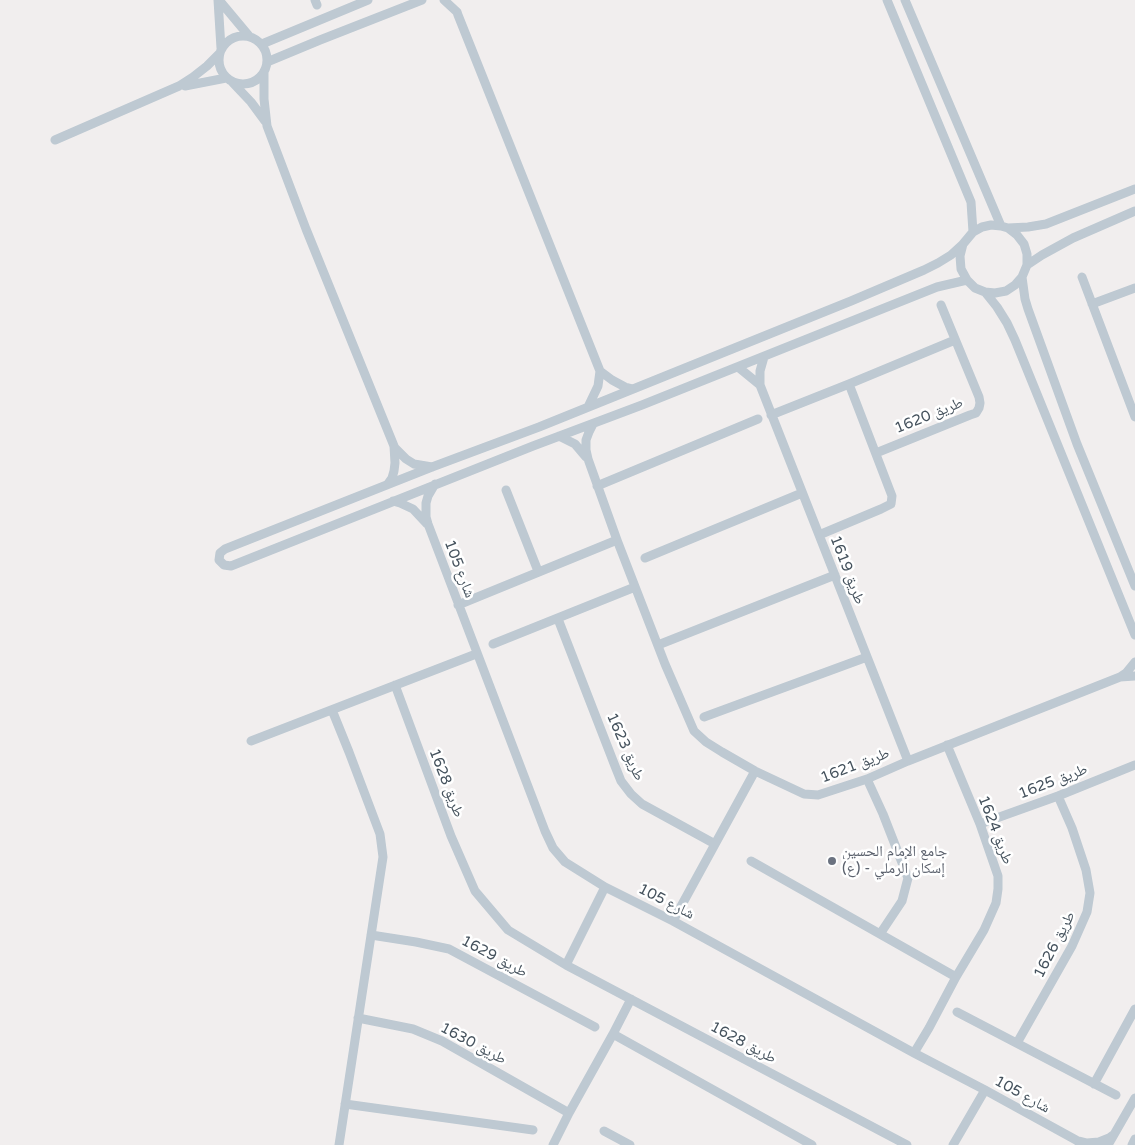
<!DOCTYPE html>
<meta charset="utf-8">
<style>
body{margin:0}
canvas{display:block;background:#f1eeee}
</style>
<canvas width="1135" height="1145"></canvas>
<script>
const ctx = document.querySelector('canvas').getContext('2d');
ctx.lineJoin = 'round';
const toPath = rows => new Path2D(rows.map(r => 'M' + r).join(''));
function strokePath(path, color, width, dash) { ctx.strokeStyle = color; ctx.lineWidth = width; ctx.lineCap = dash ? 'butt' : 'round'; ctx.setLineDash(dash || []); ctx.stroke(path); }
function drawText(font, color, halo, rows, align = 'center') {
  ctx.font = font + ' "Varela Round","Noto Naskh Arabic",sans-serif'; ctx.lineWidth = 5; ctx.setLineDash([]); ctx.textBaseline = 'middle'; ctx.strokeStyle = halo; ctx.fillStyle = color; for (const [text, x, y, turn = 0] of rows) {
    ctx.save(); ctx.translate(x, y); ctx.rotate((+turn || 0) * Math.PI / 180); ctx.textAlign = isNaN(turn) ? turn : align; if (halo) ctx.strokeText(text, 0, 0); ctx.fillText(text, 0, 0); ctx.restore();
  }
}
strokePath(toPath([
 [218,0,221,48],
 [219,0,249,36],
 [315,0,317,5],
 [444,0,457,12,458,15,600,371,612,380,625,387,633,389],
 [887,0,971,202,973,232],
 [905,0,1001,226,1008,228,1017,235,1024,244,1027,254,1027,265,1022,277,1015,285,1006,291,995,293,985,292,975,288,967,280,961,269,960,256,963,244,973,232,982,227,991,225,1001,226],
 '219 60a24 24 0 1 1 48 0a24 24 0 1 1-48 0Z',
 [262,44,368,0],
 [267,62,320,40,422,0],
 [264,72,264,99,267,126,306,229,394,446,395,463,394,471,392,478,387,485],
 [233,83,251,102,265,121],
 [185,86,226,78],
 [55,140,179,86,193,77,207,66,219,54],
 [1008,228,1028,227,1046,224,1135,189],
 [963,244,951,255,938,263,924,270,851,301,539,427,432,467,225,549,220,553,219,560,224,565,231,566,533,446,642,405,937,287,967,280],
 [1027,265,1042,255,1073,238,1135,211],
 [1022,277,1025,299,1028,309,1077,444,1135,586],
 [1082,277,1135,417],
 [985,292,997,307,1007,323,1015,340,1135,635],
 [1092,304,1135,288],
 [764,357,760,371,760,385,908,761],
 [738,367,760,385],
 [588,407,598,386,600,371],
 [771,415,849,384,955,340],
 [593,424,589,432,586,440,586,450,588,459,617,540,665,664,694,731,706,742,722,752,755,771,804,794,818,795,867,779,908,761,1120,677,1126,673,1135,662],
 [559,436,575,444,586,457],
 [394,447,406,459,414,464,432,467],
 [876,453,970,415,976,413,979,408,980,403,979,397,941,305],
 [435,484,428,496,426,503,426,517,428,524,545,831,553,848,565,862,605,887,673,921,914,1053,985,1090,1076,1140,1083,1145],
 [597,486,758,419],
 [506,490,538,571],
 [393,501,400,503,413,509,427,524],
 [819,535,881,509,891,504,892,496,849,384],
 [645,558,802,493],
 [458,605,617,540],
 [558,619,615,766,621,781,631,794,642,804,715,844],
 [493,644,635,587],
 [658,645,835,575],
 [1120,677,1135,676],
 [395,685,451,836,475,891,508,930,566,965,907,1145],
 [332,710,349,752,380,834,383,857,339,1145],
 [704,717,867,657],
 [251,741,476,654],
 [867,779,883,814,908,878,902,901,880,934],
 [980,824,1058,796,1135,765],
 [751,861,956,977],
 [673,921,755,771],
 [371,935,416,942,449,949,595,1027],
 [566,965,605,887],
 [957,1012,1116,1095],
 [358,1018,413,1029,442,1041,569,1113],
 [613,1034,812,1145],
 [1017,1043,1072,946,1087,912,1090,893,1086,870,1072,828,1058,796],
 [914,1053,929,1028,956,977,984,930,996,903,998,889,998,876,980,824,947,745],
 [1094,1084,1135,1009],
 [345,1104,533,1130],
 [604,1131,630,1145],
 [1079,1141,1087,1143,1099,1142,1109,1138,1113,1135],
 [553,1145,569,1113,613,1034,631,999],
 [953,1145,985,1090],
 [1108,1145,1135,1098],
 [1132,1145,1135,1139]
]), '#bec9d2', 9);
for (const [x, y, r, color] of [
 [832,861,5,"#6b7280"]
]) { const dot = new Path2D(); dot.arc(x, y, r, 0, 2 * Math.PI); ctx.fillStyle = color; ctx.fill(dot); strokePath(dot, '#fff', 2); }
drawText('15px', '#45525d', '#fff', [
 ["طريق 1620",929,416,-22],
 ["شارع 105",459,569,69],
 ["طريق 1619",847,570,69],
 ["طريق 1623",625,747,66],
 ["طريق 1621",855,766,-21],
 ["طريق 1625",1053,782,-21],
 ["طريق 1628",446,783,69],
 ["طريق 1624",995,830,69],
 ["شارع 105",666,902,27],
 ["طريق 1626",1055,945,-63],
 ["طريق 1629",494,957,28],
 ["طريق 1628",743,1043,28],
 ["طريق 1630",473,1044,28],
 ["شارع 105",1022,1095,29]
]);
drawText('15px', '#5b616d', '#fff', [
 ["جامع الإمام الحسين",842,852],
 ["(ع) - إسكان الرملي",842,869]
], 'left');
</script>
